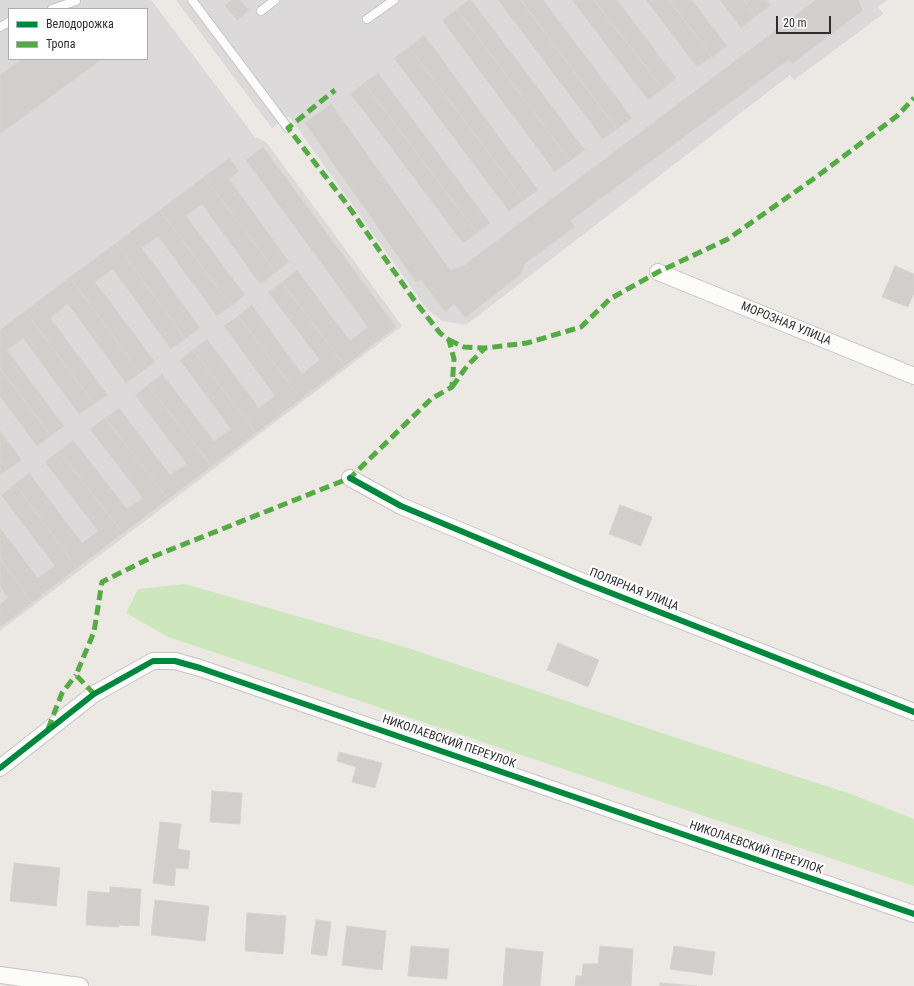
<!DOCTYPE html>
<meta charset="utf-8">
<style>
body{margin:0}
#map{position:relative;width:914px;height:986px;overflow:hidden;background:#ece8e4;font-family:"Roboto Condensed",sans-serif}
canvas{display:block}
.legend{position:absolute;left:8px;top:8px;width:140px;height:52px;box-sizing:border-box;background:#fff;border:1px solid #ababab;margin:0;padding:5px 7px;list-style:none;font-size:12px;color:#2e2e2e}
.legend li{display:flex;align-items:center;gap:8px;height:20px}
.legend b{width:20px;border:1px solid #ababab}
.scale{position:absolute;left:776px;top:16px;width:55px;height:18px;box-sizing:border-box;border:2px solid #2e2e2e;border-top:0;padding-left:5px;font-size:12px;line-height:14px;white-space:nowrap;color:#2e2e2e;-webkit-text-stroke:3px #fff;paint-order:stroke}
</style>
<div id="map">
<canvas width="914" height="986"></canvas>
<ul class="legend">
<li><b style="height:5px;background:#00873e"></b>Велодорожка</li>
<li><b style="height:5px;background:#54ab44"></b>Тропа</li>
</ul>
<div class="scale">20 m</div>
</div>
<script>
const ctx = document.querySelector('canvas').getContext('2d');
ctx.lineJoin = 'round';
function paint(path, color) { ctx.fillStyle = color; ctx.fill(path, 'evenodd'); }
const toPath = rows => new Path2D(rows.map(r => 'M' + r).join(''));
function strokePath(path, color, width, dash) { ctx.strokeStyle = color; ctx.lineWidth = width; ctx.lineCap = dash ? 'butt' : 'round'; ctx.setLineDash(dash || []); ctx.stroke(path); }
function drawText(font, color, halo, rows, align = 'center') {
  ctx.font = font + ' "Roboto Condensed",sans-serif'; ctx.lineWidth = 4; ctx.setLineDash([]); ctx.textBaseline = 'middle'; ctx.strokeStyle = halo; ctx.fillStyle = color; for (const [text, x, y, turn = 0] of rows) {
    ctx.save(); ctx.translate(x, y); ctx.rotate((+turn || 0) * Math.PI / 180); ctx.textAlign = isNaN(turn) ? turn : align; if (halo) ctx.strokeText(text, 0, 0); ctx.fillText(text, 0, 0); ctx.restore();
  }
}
paint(toPath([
 [0,0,151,0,255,137,266,142,402,326,0,631],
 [9,9,147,9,147,59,9,59],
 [176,0,887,0,878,7,883,14,794,80,790,75,466,325,442,321,426,308,289,116,272,128]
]), '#dcd9db');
paint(toPath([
 [185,584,405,647,677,738,851,794,914,819,914,886,168,637,126,613,138,589]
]), '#cee6be');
const building = toPath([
 [231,0,240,0,249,10,237,20,225,6,231,0],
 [469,0,471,0,585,150,570,161,457,9,469,0],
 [498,0,521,0,617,129,603,139,498,0],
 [521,0,543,0,632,118,617,129,521,0],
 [572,0,594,0,663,89,648,100,572,0],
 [594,0,617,0,676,78,663,89,594,0],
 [646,0,669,0,712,57,697,67,646,0],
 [669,0,692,0,727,46,712,57,669,0],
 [720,0,744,0,756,16,741,28,720,0],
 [744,0,767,0,771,5,756,16,744,0],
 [816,0,859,0,858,1,863,10,793,63,788,60,570,221,575,227,525,263,521,274,465,318,454,304,445,312,421,279,416,282,305,123,331,104,450,270,463,266,816,0],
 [457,9,570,161,555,172,442,20,457,9],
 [424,35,538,190,524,200,409,47,424,35],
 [409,47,524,200,509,211,394,58,409,47],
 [22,59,102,59,0,134,0,75,22,59],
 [378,73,490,223,477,233,364,83,378,73],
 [364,83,477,233,463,243,351,94,364,83],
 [263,147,396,327,345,366,282,282,297,270,350,341,368,327,246,160,263,147],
 [229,158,239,171,229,179,289,262,276,272,204,177,229,158],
 [204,177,276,272,260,284,202,204,186,216,245,295,231,306,160,210,204,177],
 [160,210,231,306,217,316,158,236,142,248,200,328,185,339,116,243,160,210],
 [116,243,185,339,171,349,113,269,95,282,155,362,140,373,70,277,116,243],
 [895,266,914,274,914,293,908,307,882,297,895,266],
 [70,277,140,373,126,383,68,304,50,318,108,395,94,404,25,311,70,277],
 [282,282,345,366,301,399,238,316,252,305,302,374,320,360,268,292,282,282],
 [25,311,94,404,79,414,23,338,7,350,64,426,51,436,0,368,0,330,25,311],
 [238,316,301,399,256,433,193,350,207,339,259,408,275,396,224,326,238,316],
 [193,350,256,433,212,466,148,385,162,374,214,441,231,429,180,360,193,350],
 [0,368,51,436,37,446,0,396,0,368],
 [148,385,212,466,168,499,105,418,119,408,170,475,187,464,135,395,148,385],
 [105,418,168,499,123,533,59,451,73,440,127,509,143,498,90,429,105,418],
 [0,431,22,460,7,470,0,460,0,431],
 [59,451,123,533,77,568,15,484,29,473,82,543,98,531,45,462,59,451],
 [0,460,7,470,0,475,0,460],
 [15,484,77,568,32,603,0,558,0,528,38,578,55,566,1,495,15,484],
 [620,505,652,517,641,546,609,534,620,505],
 [0,558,32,603,0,627,0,604,8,598,0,586,0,558],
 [558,643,599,660,588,687,547,670,558,643],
 [339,752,382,763,375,788,352,782,356,767,337,761,339,752],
 [212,791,242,793,240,824,210,822,212,791],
 [160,822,181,824,178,849,190,851,188,869,176,868,174,886,153,883,160,822],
 [14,863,60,868,56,906,10,901,14,863],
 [110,887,141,889,139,926,119,925,119,927,86,925,88,891,110,893,110,887],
 [155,900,209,906,205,941,151,935,155,900],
 [247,913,286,916,283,954,245,951,247,913],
 [316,920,331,922,327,956,311,954,316,920],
 [347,926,386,931,382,970,342,965,347,926],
 [411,946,449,949,447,979,408,976,411,946],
 [600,946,633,949,631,986,575,986,576,976,582,976,583,964,598,964,600,946],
 [674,946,715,952,712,975,670,969,674,946],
 [506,948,543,952,540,986,503,986,506,948],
 [660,983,697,986,660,986,660,983]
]);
paint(building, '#d1cecb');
strokePath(building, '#d7d4d0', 1);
const service = toPath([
 [192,0,288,128],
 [52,9,76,1],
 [261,11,275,0],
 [367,19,394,0],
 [0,27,9,22]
]);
const minor = toPath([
 [658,272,914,376],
 [350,478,401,506,583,582,914,712],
 [0,768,94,694,153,661,175,661,200,668,914,914],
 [0,975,80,986]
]);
strokePath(service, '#c5c4c5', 10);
strokePath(minor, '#c5c4c5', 18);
strokePath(service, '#fcfcfb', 8);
strokePath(minor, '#fcfcfb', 16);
strokePath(toPath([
 [449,340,464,347,485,348,527,343,581,327,610,299,658,272,728,239,812,180,897,116,914,98],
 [452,387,467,366,485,348],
 [94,694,76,675,94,632,102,582,152,557,350,478,431,399,452,387,454,359,449,340,440,333,417,304,346,203,288,128,335,90],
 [48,729,62,693,76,675]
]), '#54ab44', 5, [10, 5]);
strokePath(toPath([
 [350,478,401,506,583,582,914,712],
 [0,768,94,694,153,661,175,661,200,668,914,914]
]), '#00873e', 6);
drawText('12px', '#2e2e2e', '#fff', [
 ["МОРОЗНАЯ УЛИЦА",786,324,22],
 ["ПОЛЯРНАЯ УЛИЦА",634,590,22],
 ["НИКОЛАЕВСКИЙ ПЕРЕУЛОК",449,742,19],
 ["НИКОЛАЕВСКИЙ ПЕРЕУЛОК",756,848,19]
]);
</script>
